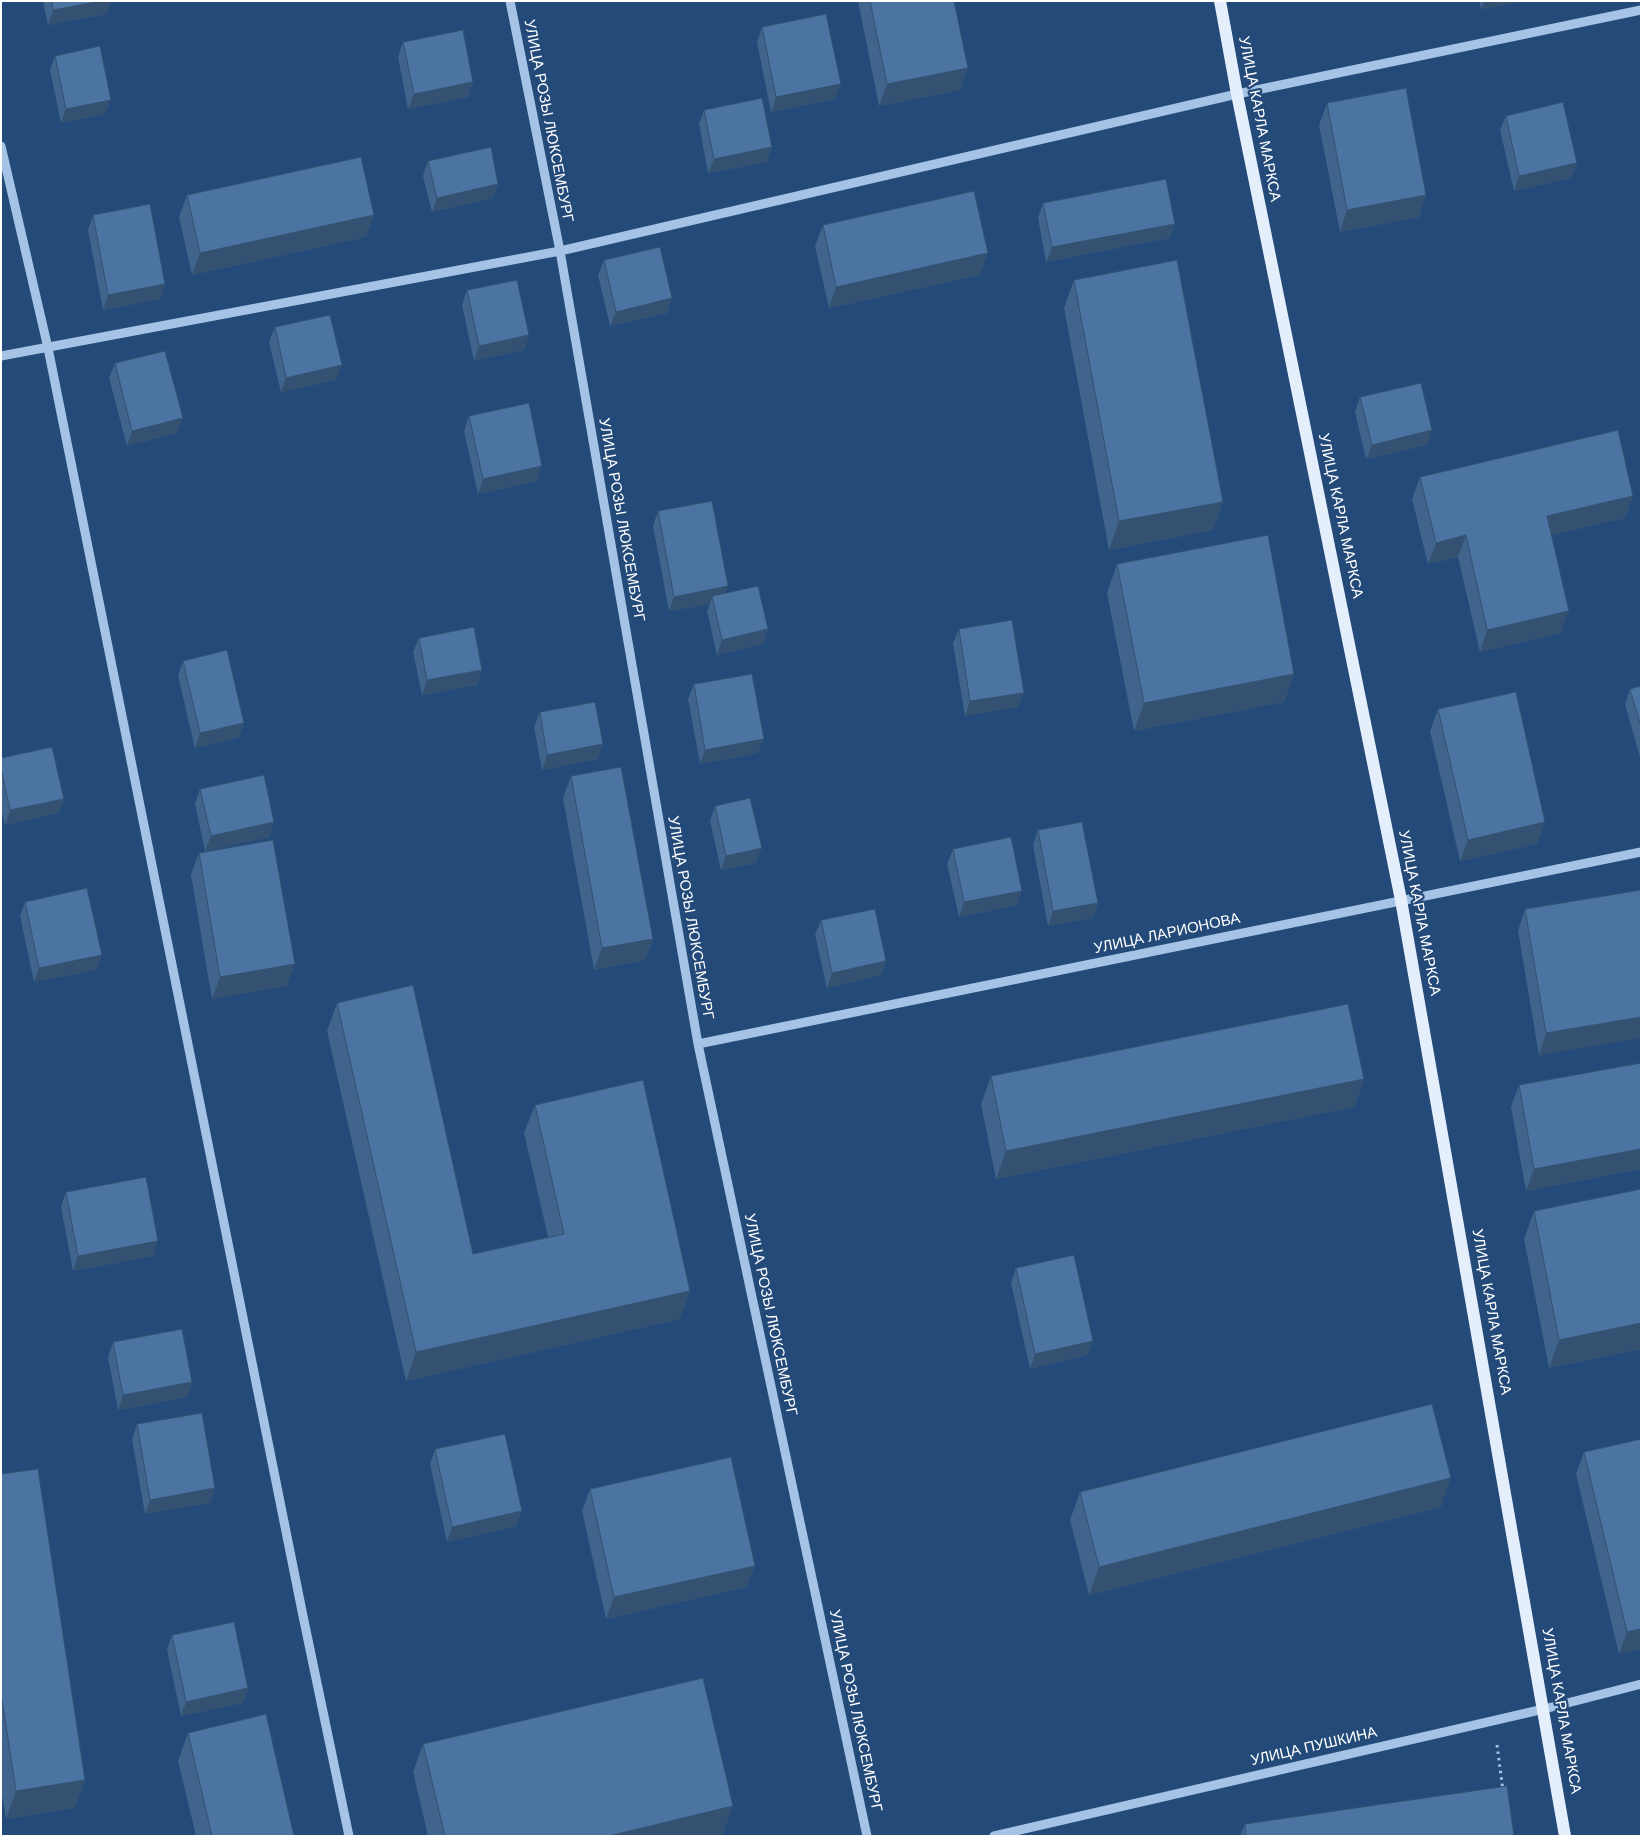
<!DOCTYPE html>
<meta charset="utf-8">
<style>
body{margin:0}
#map{position:relative;width:1642px;height:1837px;overflow:hidden;background:#234a79;font-family:"DM Sans",sans-serif}
canvas{display:block}
.frame{position:absolute;inset:0;border:2px solid #fff;pointer-events:none}
</style>
<div id="map">
<canvas width="1642" height="1837"></canvas>
<div class="frame"></div>
</div>
<script>
const ctx = document.querySelector('canvas').getContext('2d');
ctx.lineJoin = 'round';
const toPath = rows => new Path2D(rows.map(r => 'M' + r).join(''));
function strokePath(path, color, width, dash) { ctx.strokeStyle = color; ctx.lineWidth = width; ctx.lineCap = dash ? 'butt' : 'round'; ctx.setLineDash(dash || []); ctx.stroke(path); }
function paint(path, color) { ctx.fillStyle = color; ctx.fill(path, 'evenodd'); }
function drawText(font, color, halo, rows, align = 'center') {
  ctx.font = font + ' "DM Sans",sans-serif'; ctx.lineWidth = 4.5; ctx.setLineDash([]); ctx.textBaseline = 'middle'; ctx.strokeStyle = halo; ctx.fillStyle = color; for (const [text, x, y, turn = 0] of rows) {
    ctx.save(); ctx.translate(x, y); ctx.rotate((+turn || 0) * Math.PI / 180); ctx.textAlign = isNaN(turn) ? turn : align; if (halo) ctx.strokeText(text, 0, 0); ctx.fillText(text, 0, 0); ctx.restore();
  }
}
strokePath(toPath([
 [1497,1745,1503,1791]
]), '#a5c3e4', 3, [2.5, 4]);
strokePath(toPath([
 [510,1,560,251,698,1044,867,1836],
 [1,146,48,348,303,1616,349,1836],
 [1,356,560,251,1237,94,1641,10],
 [698,1044,1641,852],
 [994,1836,1544,1709,1641,1684]
]), '#a5c3e4', 9);
strokePath(toPath([
 [1220,1,1237,94,1401,900,1565,1836]
]), '#e5effc', 12);
paint(toPath([
 [43,1,111,1,106,14,48,25],
 [858,1,954,1,960,90,879,106],
 [1479,1,1527,1,1481,9],
 [762,27,835,99,771,112,757,42],
 [403,42,473,82,468,97,408,109,398,57],
 [55,56,105,114,61,123,50,70],
 [1327,103,1426,195,1419,217,1340,232,1319,125],
 [704,110,772,147,767,162,708,173,699,124],
 [1506,116,1577,163,1571,178,1514,191,1500,130],
 [428,161,498,184,493,198,432,212,423,176],
 [187,195,374,215,366,237,192,275,179,217],
 [1043,203,1175,224,1169,238,1046,262,1038,218],
 [93,215,165,284,160,299,103,310,88,230],
 [823,225,980,275,829,308,815,246],
 [604,260,672,298,667,313,610,326,598,275],
 [1074,280,1223,502,1213,530,1109,550,1064,308],
 [467,290,529,335,524,350,474,361,462,305],
 [275,327,336,380,281,392,269,342],
 [115,363,177,433,127,446,109,378],
 [1360,397,1427,445,1366,459,1355,412],
 [469,416,537,481,478,494,464,431],
 [1420,477,1633,496,1625,518,1551,535,1561,633,1480,652,1458,557,1428,564,1412,499],
 [658,511,725,593,768,629,763,644,717,655,707,611,710,604,669,611,653,526],
 [1117,564,1294,674,1284,702,1134,731,1107,593],
 [959,629,1018,707,965,716,953,643],
 [419,638,482,670,477,685,422,695,413,652],
 [183,661,244,723,239,737,195,748,178,676],
 [694,684,758,753,700,764,688,699],
 [1641,686,1641,761,1625,704,1630,689],
 [1438,709,1537,844,1460,861,1430,731],
 [540,712,598,759,542,770,534,727],
 [1,758,64,799,58,813,5,825,1,808],
 [571,776,653,939,645,960,594,970,563,798],
 [200,789,274,822,269,837,205,851,195,804],
 [715,806,756,863,721,870,710,821],
 [1038,830,1098,903,1093,918,1048,926,1033,845],
 [953,849,1017,905,959,917,947,864],
 [199,853,287,986,212,999,191,875],
 [1641,890,1641,1038,1539,1055,1518,931,1525,909],
 [25,902,102,955,96,970,34,982,20,916],
 [821,920,886,961,881,975,827,988,815,935],
 [337,1003,473,1254,548,1237,524,1133,535,1105,680,1319,406,1381,327,1031],
 [1641,1063,1641,1169,1526,1191,1511,1107,1519,1085],
 [991,1076,1364,1079,1354,1107,996,1179,981,1104],
 [1641,1189,1641,1349,1549,1368,1524,1239,1534,1211],
 [66,1192,153,1256,73,1271,61,1207],
 [1016,1268,1093,1341,1087,1355,1030,1369,1011,1283],
 [113,1342,192,1382,187,1397,118,1410,108,1357],
 [137,1424,215,1488,210,1503,145,1514,132,1439],
 [435,1449,517,1526,447,1542,430,1464],
 [1584,1452,1641,1649,1619,1654,1576,1474],
 [1,1474,75,1808,6,1819,1,1789],
 [590,1489,747,1587,606,1619,582,1511],
 [1080,1492,1441,1507,1089,1595,1070,1520],
 [172,1635,248,1688,243,1703,181,1716,167,1650],
 [188,1733,294,1836,196,1836,178,1761],
 [423,1744,723,1834,717,1836,428,1836,413,1772],
 [1245,1824,1514,1836,1240,1836]
]), '#40648c');
paint(toPath([
 [101,1,111,1,106,14,48,25,53,10],
 [1484,1,1527,1,1481,9],
 [968,68,960,90,879,106,887,84],
 [473,82,468,97,408,109,414,94],
 [841,84,835,99,771,112,776,97],
 [111,100,105,114,61,123,66,109],
 [772,147,767,162,708,173,714,159],
 [1577,163,1571,178,1514,191,1519,176],
 [498,184,493,198,432,212,437,198],
 [1426,195,1419,217,1340,232,1347,210],
 [374,215,366,237,192,275,200,253],
 [1175,224,1169,238,1046,262,1052,247],
 [988,253,980,275,829,308,836,287],
 [165,284,160,299,103,310,108,295],
 [672,298,667,313,610,326,616,312],
 [529,335,524,350,474,361,479,346],
 [342,365,336,380,281,392,286,378],
 [183,418,177,433,127,446,132,431],
 [1432,430,1427,445,1366,459,1372,445],
 [542,466,537,481,478,494,483,479],
 [1633,496,1625,518,1539,538,1547,516],
 [1223,502,1213,530,1109,550,1119,521],
 [1466,535,1458,557,1428,564,1436,543],
 [728,586,722,601,712,596,710,604,669,611,674,597],
 [1569,611,1561,633,1480,652,1487,630],
 [768,629,763,644,717,655,722,640],
 [482,670,477,685,422,695,427,680],
 [1294,674,1284,702,1134,731,1144,703],
 [1024,693,1018,707,965,716,970,701],
 [244,723,239,737,195,748,200,733],
 [764,739,758,753,700,764,705,750],
 [603,744,598,759,542,770,547,755],
 [64,799,58,813,5,825,10,810],
 [274,822,269,837,205,851,211,836],
 [1545,822,1537,844,1460,861,1468,840],
 [762,848,756,863,721,870,726,856],
 [1022,891,1017,905,959,917,964,902],
 [1098,903,1093,918,1048,926,1053,911],
 [653,939,645,960,594,970,602,948],
 [102,955,96,970,34,982,39,968],
 [886,961,881,975,827,988,832,973],
 [295,964,287,986,212,999,220,977],
 [1641,1017,1641,1038,1539,1055,1546,1033],
 [1364,1079,1354,1107,996,1179,1006,1151],
 [1641,1149,1641,1169,1526,1191,1534,1169],
 [158,1241,153,1256,73,1271,78,1256],
 [690,1291,680,1319,406,1381,416,1352],
 [1641,1323,1641,1349,1549,1368,1559,1340],
 [1093,1341,1087,1355,1030,1369,1035,1354],
 [192,1382,187,1397,118,1410,123,1395],
 [1451,1478,1441,1507,1089,1595,1099,1567],
 [215,1488,210,1503,145,1514,150,1500],
 [522,1511,517,1526,447,1542,452,1527],
 [755,1566,747,1587,606,1619,614,1597],
 [1641,1629,1641,1649,1619,1654,1627,1632],
 [248,1688,243,1703,181,1716,186,1702],
 [85,1780,75,1808,6,1819,16,1791],
 [733,1806,723,1834,717,1836,609,1836]
]), '#345172');
const building = toPath([
 [52,1,101,1,53,10,52,1],
 [870,1,954,1,968,68,887,84,870,1],
 [826,14,841,84,776,97,762,27,826,14],
 [463,30,473,82,414,94,403,42,463,30],
 [100,46,111,100,66,109,55,56,100,46],
 [1406,88,1426,195,1347,210,1327,103,1406,88],
 [762,98,772,147,714,159,704,110,762,98],
 [1563,102,1577,163,1519,176,1506,116,1563,102],
 [491,147,498,184,437,198,428,161,491,147],
 [361,157,374,215,200,253,187,195,361,157],
 [1166,179,1175,224,1052,247,1043,203,1166,179],
 [974,191,988,253,836,287,823,225,974,191],
 [150,204,165,284,108,295,93,215,150,204],
 [660,247,672,298,616,312,604,260,660,247],
 [1177,260,1223,502,1119,521,1074,280,1177,260],
 [517,280,529,335,479,346,467,290,517,280],
 [330,315,342,365,286,378,275,327,330,315],
 [165,351,183,418,132,431,115,363,165,351],
 [1421,383,1432,430,1372,445,1360,397,1421,383],
 [529,403,542,466,483,479,469,416,529,403],
 [1618,430,1633,496,1547,516,1569,611,1487,630,1466,535,1436,543,1420,477,1618,430],
 [712,501,728,586,674,597,658,511,712,501],
 [1268,535,1294,674,1144,703,1117,564,1268,535],
 [758,586,768,629,722,640,712,596,758,586],
 [1012,620,1024,693,970,701,959,629,1012,620],
 [474,627,482,670,427,680,419,638,474,627],
 [227,650,244,723,200,733,183,661,227,650],
 [752,674,764,739,705,750,694,684,752,674],
 [1641,686,1641,727,1630,689,1641,686],
 [1516,692,1545,822,1468,840,1438,709,1516,692],
 [595,702,603,744,547,755,540,712,595,702],
 [52,747,64,799,10,810,1,768,1,758,52,747],
 [621,767,653,939,602,948,571,776,621,767],
 [264,775,274,822,211,836,200,789,264,775],
 [750,798,762,848,726,856,715,806,750,798],
 [1082,822,1098,903,1053,911,1038,830,1082,822],
 [1011,837,1022,891,964,902,953,849,1011,837],
 [273,840,295,964,220,977,199,853,273,840],
 [87,888,102,955,39,968,25,902,87,888],
 [1641,890,1641,1017,1546,1033,1525,909,1641,890],
 [875,909,886,961,832,973,821,920,875,909],
 [413,985,473,1254,564,1234,535,1105,643,1080,690,1291,416,1352,337,1003,413,985],
 [1348,1004,1364,1079,1006,1151,991,1076,1348,1004],
 [1641,1063,1641,1149,1534,1169,1519,1085,1641,1063],
 [146,1177,158,1241,78,1256,66,1192,146,1177],
 [1641,1189,1641,1323,1559,1340,1534,1211,1641,1189],
 [1074,1255,1093,1341,1035,1354,1016,1268,1074,1255],
 [182,1329,192,1382,123,1395,113,1342,182,1329],
 [1432,1404,1451,1478,1099,1567,1080,1492,1432,1404],
 [202,1413,215,1488,150,1500,137,1424,202,1413],
 [505,1434,522,1511,452,1527,435,1449,505,1434],
 [1641,1439,1641,1629,1627,1632,1584,1452,1641,1439],
 [731,1457,755,1566,614,1597,590,1489,731,1457],
 [38,1469,85,1780,16,1791,1,1693,1,1474,38,1469],
 [234,1622,248,1688,186,1702,172,1635,234,1622],
 [703,1678,733,1806,609,1836,445,1836,423,1744,703,1678],
 [266,1714,294,1836,212,1836,188,1733,266,1714],
 [1507,1786,1514,1836,1246,1836,1245,1824,1507,1786]
]);
paint(building, '#4b74a3');
strokePath(building, '#345172', 1);
drawText('15px', '#fff', '#234a79', [
 ["УЛИЦА КАРЛА МАРКСА",1259,119,79],
 ["УЛИЦА РОЗЫ ЛЮКСЕМБУРГ",548,121,79],
 ["УЛИЦА КАРЛА МАРКСА",1340,516,78],
 ["УЛИЦА РОЗЫ ЛЮКСЕМБУРГ",621,520,80],
 ["УЛИЦА КАРЛА МАРКСА",1419,913,79],
 ["УЛИЦА РОЗЫ ЛЮКСЕМБУРГ",690,918,80],
 ["УЛИЦА ЛАРИОНОВА",1167,934,-12],
 ["УЛИЦА КАРЛА МАРКСА",1491,1312,80],
 ["УЛИЦА РОЗЫ ЛЮКСЕМБУРГ",770,1315,78],
 ["УЛИЦА РОЗЫ ЛЮКСЕМБУРГ",855,1711,78],
 ["УЛИЦА КАРЛА МАРКСА",1561,1711,80],
 ["УЛИЦА ПУШКИНА",1314,1747,-13]
]);
</script>
